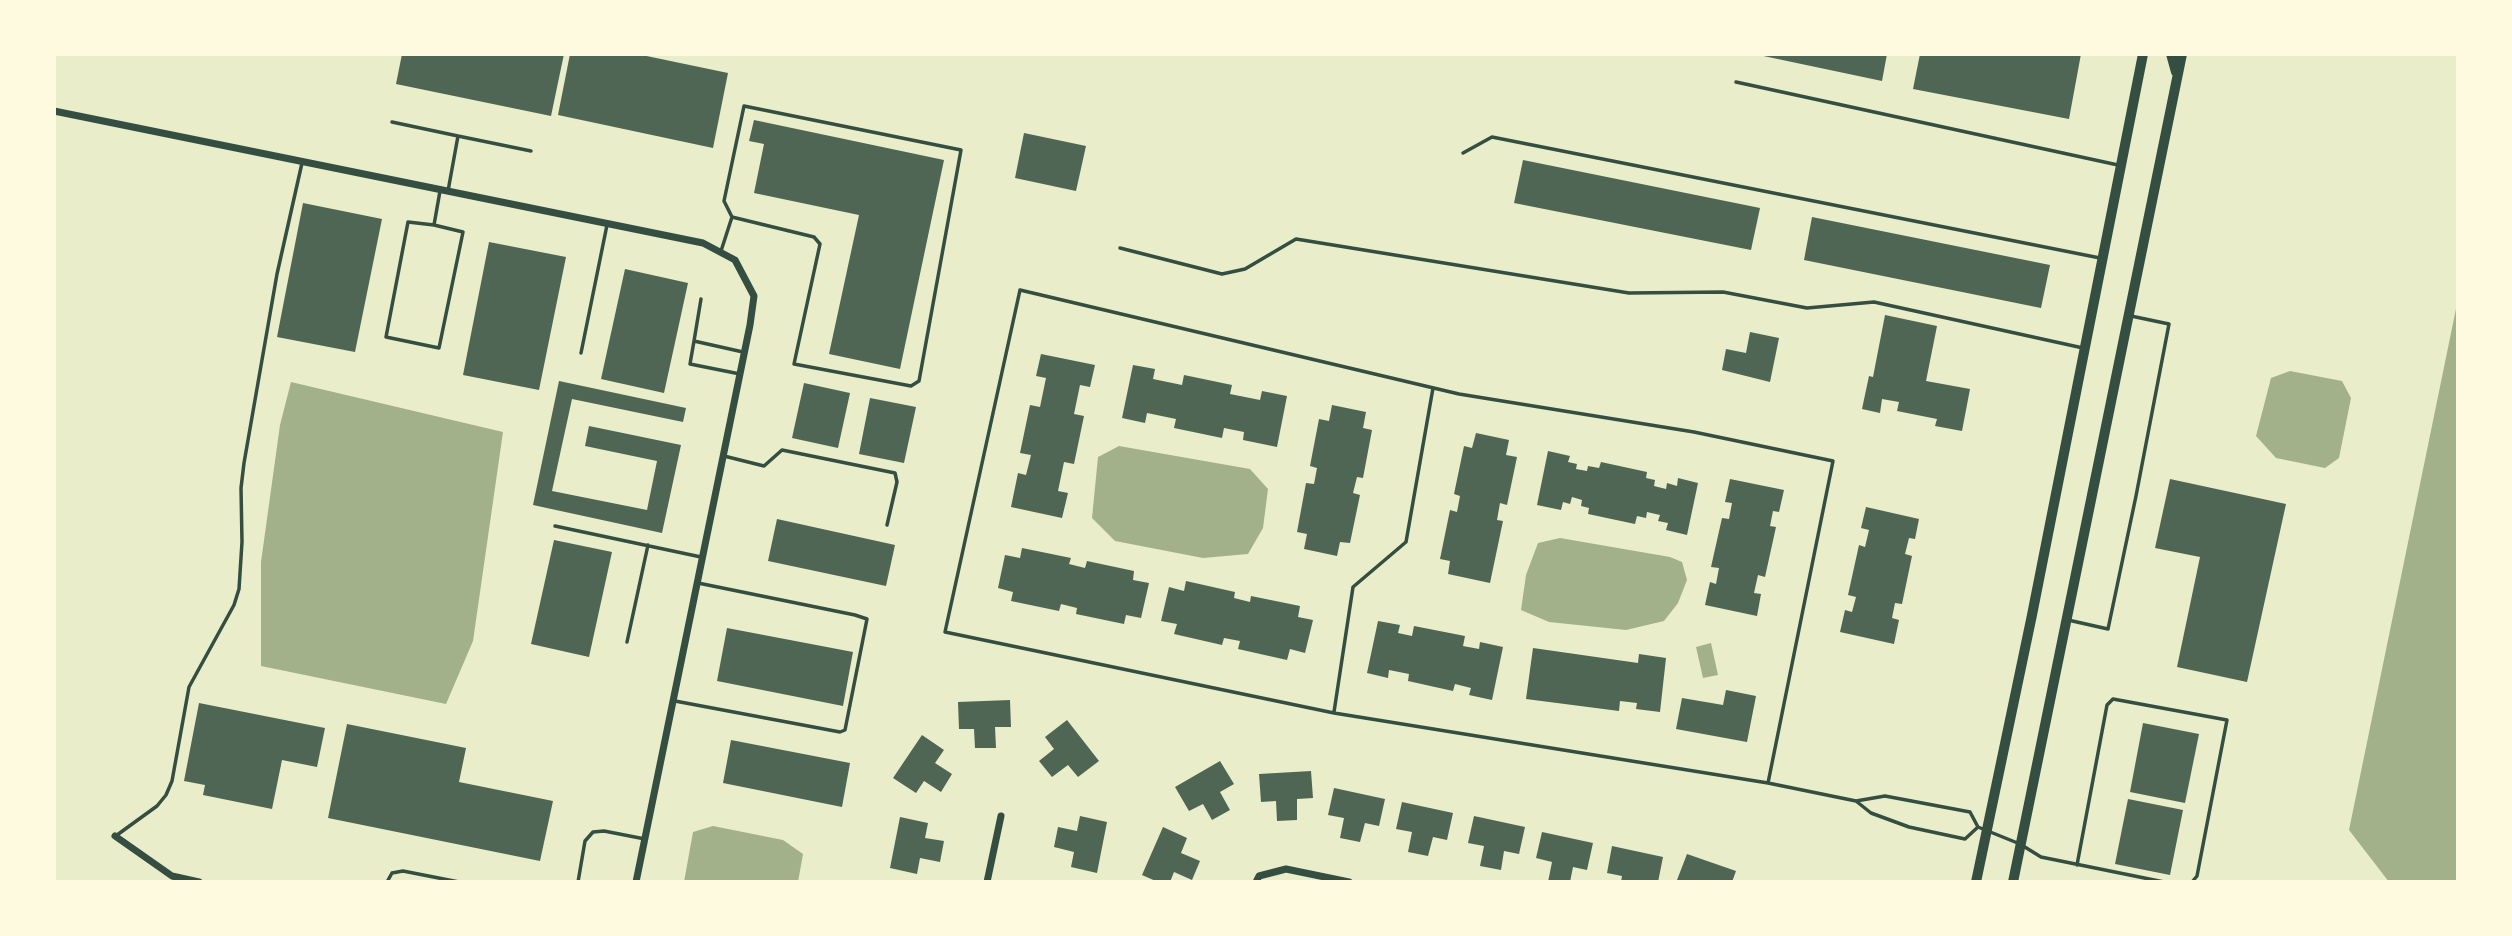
<!DOCTYPE html>
<style>
body{margin:0}
#map{position:relative;width:2512px;height:936px;overflow:hidden;background:#e9edc9;font-family:Helvetica,sans-serif}
canvas{display:block}
.frame{position:absolute;inset:0;border:56px solid #fefae0;pointer-events:none}
</style>
<div id="map">
<canvas width="2512" height="936"></canvas>
<div class="frame"></div>
</div>
<script>
const ctx = document.querySelector('canvas').getContext('2d');
ctx.lineJoin = 'round';
function paint(path, color) { ctx.fillStyle = color; ctx.fill(path, 'evenodd'); }
const toPath = rows => new Path2D(rows.map(r => 'M' + r).join(''));
function strokePath(path, color, width, dash) { ctx.strokeStyle = color; ctx.lineWidth = width; ctx.lineCap = dash ? 'butt' : 'round'; ctx.setLineDash(dash || []); ctx.stroke(path); }
paint(toPath([
 [2458,299,2458,882,2389,882,2349,830],
 [2290,371,2342,381,2351,398,2339,458,2325,468,2276,458,2256,436,2271,378],
 [291,382,503,432,473,641,446,704,261,666,261,562,280,425],
 [1119,446,1250,469,1268,489,1263,528,1248,554,1203,558,1115,541,1092,518,1098,457],
 [1560,538,1670,557,1682,562,1687,580,1678,603,1664,621,1626,630,1549,622,1521,610,1526,575,1538,543],
 [1711,643,1718,675,1703,678,1696,647],
 [713,826,783,840,803,854,798,882,684,882,693,832]
]), '#a3b18a');
paint(toPath([
 [402,54,564,54,551,116,396,84],
 [570,54,637,54,728,73,713,148,558,115],
 [1754,54,1887,54,1882,81],
 [1920,54,2081,54,2069,119,1913,89],
 [754,120,944,160,900,369,829,354,859,215,754,193,764,144,749,141],
 [1024,133,1086,146,1076,191,1015,178],
 [1523,160,1760,208,1751,250,1514,203],
 [303,203,382,219,355,352,277,337],
 [1812,217,2050,265,2041,308,1804,260],
 [489,242,566,257,539,390,463,375],
 [625,269,688,283,664,393,601,379],
 [1885,315,1937,326,1926,381,1970,389,1962,431,1935,426,1937,419,1897,411,1899,402,1882,399,1880,413,1862,409,1869,376,1873,377],
 [1750,332,1779,338,1770,382,1722,370,1726,349,1746,353],
 [1041,354,1095,365,1090,387,1080,385,1074,414,1084,416,1074,464,1064,462,1058,491,1068,493,1062,518,1011,507,1018,473,1026,475,1031,455,1020,453,1030,405,1040,407,1046,378,1036,376],
 [1133,365,1155,369,1153,379,1182,385,1184,375,1232,385,1230,394,1260,400,1262,391,1287,396,1277,447,1243,440,1244,432,1224,428,1222,438,1174,428,1176,419,1147,413,1145,423,1122,418],
 [559,381,686,408,683,422,572,399,552,491,647,510,657,461,585,446,589,426,681,445,662,533,533,505],
 [804,383,850,393,838,448,792,438],
 [870,398,916,407,904,463,859,454],
 [1332,405,1366,412,1363,428,1372,430,1363,478,1357,477,1353,493,1360,495,1350,543,1340,542,1337,556,1304,549,1307,534,1297,532,1306,483,1314,484,1317,468,1310,466,1319,419,1329,421],
 [1476,433,1509,440,1506,455,1517,457,1507,505,1500,503,1497,520,1503,521,1490,583,1448,574,1450,561,1440,559,1450,510,1457,512,1460,496,1454,494,1464,446,1472,448],
 [1548,451,1570,456,1568,462,1577,464,1576,469,1587,471,1588,466,1599,468,1601,462,1647,472,1646,478,1655,480,1654,486,1666,489,1667,483,1677,486,1678,478,1698,483,1687,535,1666,530,1668,523,1658,521,1660,515,1647,512,1646,518,1637,516,1635,524,1588,514,1589,508,1581,506,1582,500,1572,497,1570,504,1563,502,1561,510,1537,505],
 [1730,479,1784,490,1779,512,1773,511,1770,526,1776,527,1765,577,1758,575,1754,593,1761,594,1757,616,1705,605,1710,582,1716,584,1719,568,1711,567,1722,518,1729,519,1732,503,1725,502],
 [2170,479,2286,504,2247,682,2177,667,2200,557,2155,548],
 [1866,507,1919,519,1915,539,1909,538,1905,554,1912,556,1902,604,1895,603,1892,618,1899,620,1894,644,1840,632,1845,610,1852,612,1856,597,1848,595,1859,545,1865,547,1869,530,1861,528],
 [777,519,895,545,886,586,768,561],
 [554,540,612,552,589,657,531,644],
 [1022,548,1071,558,1069,564,1085,568,1087,561,1134,571,1133,580,1149,583,1141,618,1126,615,1124,624,1076,614,1077,608,1061,604,1059,611,1011,601,1013,592,998,588,1005,555,1020,558],
 [1186,581,1235,592,1234,598,1250,602,1251,596,1300,606,1298,617,1313,620,1305,653,1290,649,1287,660,1238,649,1240,641,1224,638,1222,645,1174,634,1177,624,1161,621,1169,587,1184,591],
 [1378,621,1400,625,1398,633,1412,636,1414,626,1465,636,1463,646,1479,649,1480,642,1503,647,1492,700,1469,695,1471,688,1455,684,1453,691,1408,681,1409,674,1389,670,1388,678,1367,673],
 [727,628,853,652,843,706,717,681],
 [1533,648,1638,663,1639,654,1666,658,1660,712,1636,709,1637,703,1620,701,1619,711,1526,699],
 [1726,690,1756,696,1747,742,1676,729,1682,698,1723,705],
 [1010,700,1011,727,995,727,996,748,975,748,974,729,959,729,958,702],
 [199,703,325,728,317,767,282,760,272,809,203,795,205,785,184,781],
 [1067,720,1099,761,1078,777,1068,765,1052,777,1039,761,1054,749,1045,737],
 [2143,723,2199,734,2185,803,2130,792],
 [347,724,466,748,459,782,553,801,540,861,328,818],
 [922,735,944,750,935,763,952,774,941,792,924,781,916,793,893,778],
 [731,740,850,763,842,807,723,783],
 [1220,761,1234,784,1220,792,1230,810,1212,820,1203,804,1189,811,1175,787],
 [1311,771,1313,798,1297,799,1297,820,1277,821,1276,801,1261,802,1259,774],
 [1334,788,1385,799,1379,826,1365,823,1360,842,1340,838,1344,818,1328,815],
 [2128,799,2183,810,2170,875,2115,864],
 [1402,802,1453,813,1447,840,1433,837,1428,856,1408,852,1412,832,1396,829],
 [1080,816,1107,822,1097,873,1071,867,1074,852,1054,847,1058,827,1077,831],
 [1474,816,1525,827,1519,854,1504,851,1501,870,1480,866,1484,846,1468,843],
 [900,817,928,823,925,838,944,841,940,862,920,858,917,874,890,868],
 [1163,827,1187,838,1181,853,1200,861,1192,880,1174,872,1170,882,1158,882,1142,875],
 [1542,832,1593,843,1587,870,1573,867,1570,882,1548,882,1552,862,1536,858],
 [1612,846,1663,857,1658,882,1621,882,1622,876,1607,873],
 [1687,854,1736,871,1732,882,1677,880]
]), '#4f6655');
strokePath(toPath([
 [1736,82,2118,165],
 [392,122,458,136],
 [1463,153,1492,137,2100,258],
 [448,191,458,136,531,151],
 [434,225,463,232,439,348,386,337,408,222,434,225,440,191],
 [1120,248,1222,274,1245,269,1296,239,1629,293,1723,292,1807,308,1874,302,2083,348],
 [721,251,732,217,814,237,820,244,794,364,911,386,919,381,961,150,744,106,724,201,732,217],
 [701,299,694,341,743,352],
 [694,341,690,364,740,374],
 [581,353,607,225],
 [724,456,764,466,782,450,895,473,897,482,887,525],
 [555,526,701,557],
 [2068,620,2108,629,2136,496,2169,324,2131,316],
 [627,642,648,545],
 [675,701,840,732,845,730,867,619,855,615,698,583],
 [1334,712,1353,587,1406,542,1433,388],
 [1768,783,1833,461,1694,432,1459,394,1020,290,945,632,1334,713,1768,783,1856,801,1885,796,1970,812,1978,827,2020,844,2041,857,2164,882],
 [1856,801,1871,813,1909,827,1965,839,1978,827],
 [117,835,157,806,166,795,172,781,189,687,234,605,239,589,242,542,241,488,244,463,277,274,302,163],
 [2077,865,2107,705,2113,699,2227,720,2197,876,2192,882],
 [387,882,392,873,403,871,459,882],
 [578,882,585,841,593,832,604,831,645,839]
]), '#344e41', 3.5);
strokePath(toPath([
 [54,111,703,243,735,260,754,296,750,325,636,882],
 [115,836,172,876,199,882],
 [987,882,1001,816],
 [1256,882,1259,876,1286,869,1349,882]
]), '#344e41', 7);
strokePath(toPath([
 [2171,54,2176,72],
 [1976,882,2032,615,2143,54],
 [2013,882,2182,54]
]), '#344e41', 10);
</script>
